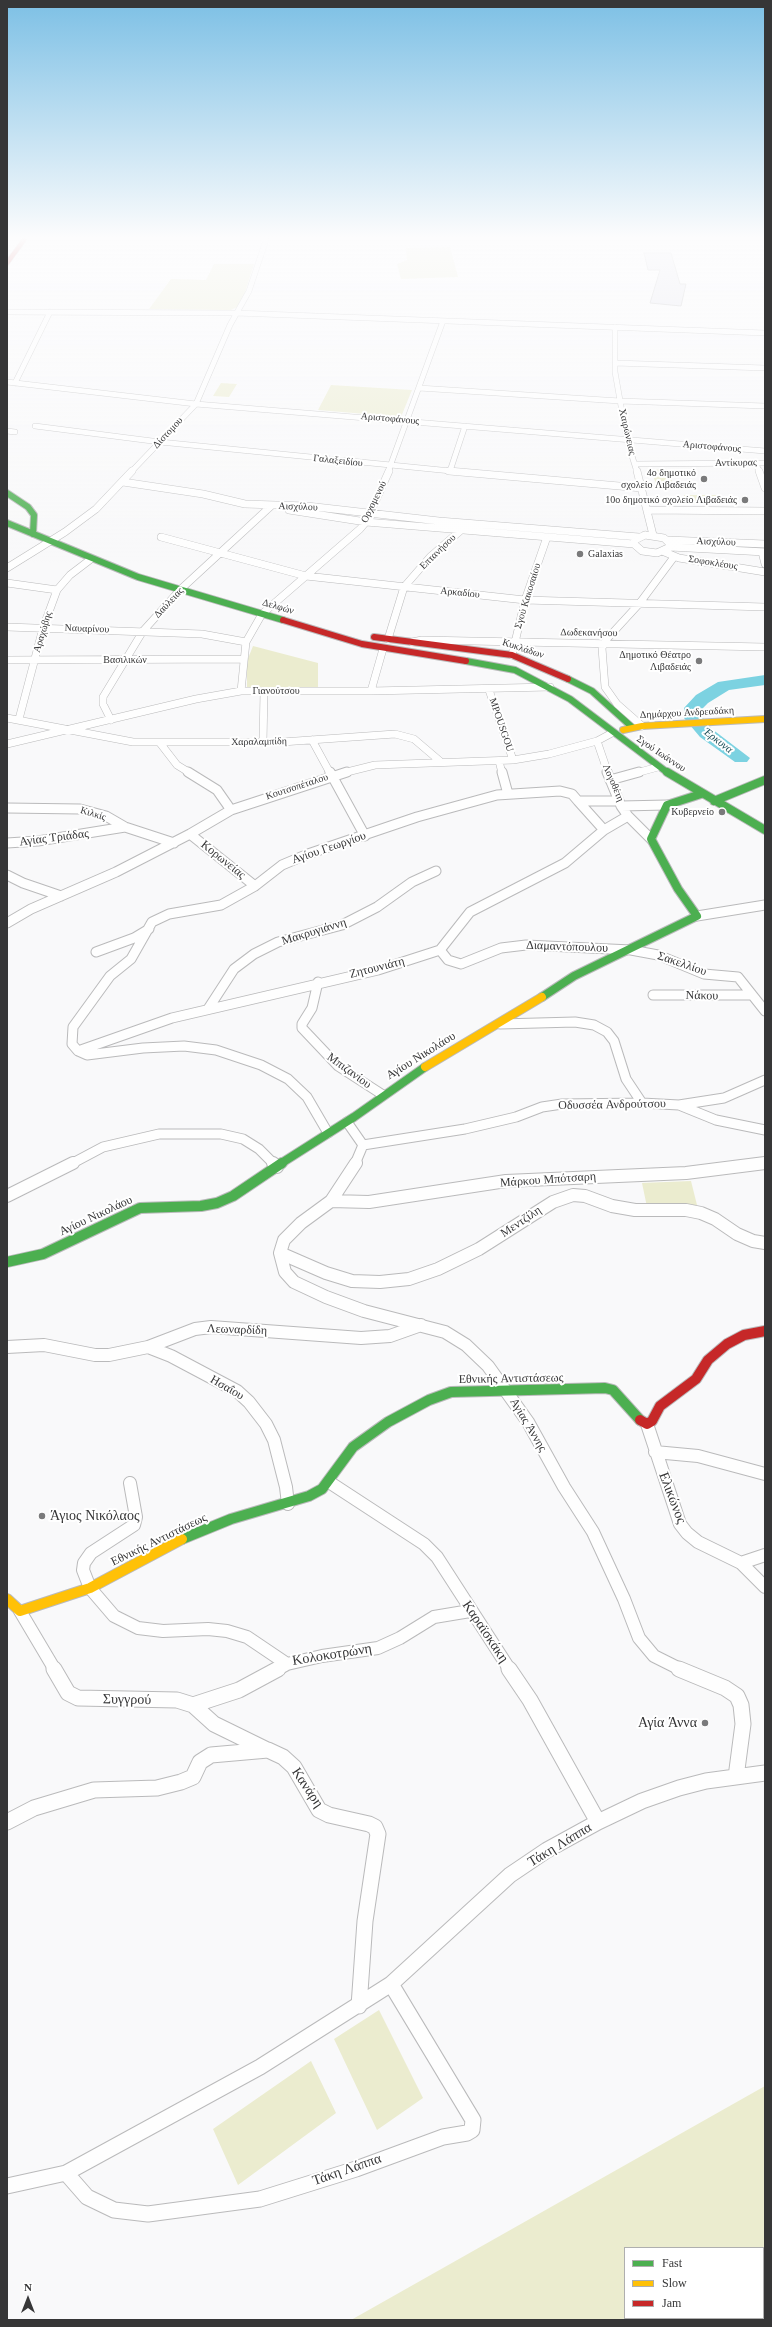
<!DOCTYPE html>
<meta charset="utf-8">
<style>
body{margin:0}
#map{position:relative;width:772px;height:2327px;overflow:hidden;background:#f9f9fa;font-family:"Times New Roman",serif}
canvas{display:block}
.frame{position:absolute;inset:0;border:8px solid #363637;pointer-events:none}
.legend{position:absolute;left:624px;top:2247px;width:140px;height:72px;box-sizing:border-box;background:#fff;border:1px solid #afafaf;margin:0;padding:5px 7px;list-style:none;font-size:12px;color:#363637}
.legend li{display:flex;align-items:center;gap:8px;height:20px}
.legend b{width:20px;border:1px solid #afafaf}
.north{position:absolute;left:8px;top:2279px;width:40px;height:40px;-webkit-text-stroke:3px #fff;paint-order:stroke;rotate:0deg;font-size:11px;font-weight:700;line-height:16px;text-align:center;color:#363637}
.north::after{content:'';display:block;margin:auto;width:14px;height:18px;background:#363637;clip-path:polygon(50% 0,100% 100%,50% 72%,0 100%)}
</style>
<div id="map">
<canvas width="772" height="2327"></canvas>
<div class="frame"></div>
<ul class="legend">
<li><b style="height:5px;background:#4caf50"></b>Fast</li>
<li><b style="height:5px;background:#ffc107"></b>Slow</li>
<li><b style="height:5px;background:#c62828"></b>Jam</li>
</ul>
<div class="north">N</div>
</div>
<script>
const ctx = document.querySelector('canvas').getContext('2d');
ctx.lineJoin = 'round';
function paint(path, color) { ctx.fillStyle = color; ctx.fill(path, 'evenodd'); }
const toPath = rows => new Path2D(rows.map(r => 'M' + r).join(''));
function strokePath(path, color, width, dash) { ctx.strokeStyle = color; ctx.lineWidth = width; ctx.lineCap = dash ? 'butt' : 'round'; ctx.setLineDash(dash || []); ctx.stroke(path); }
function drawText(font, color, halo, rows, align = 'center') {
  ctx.font = font + ' "Times New Roman",serif'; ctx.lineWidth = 4; ctx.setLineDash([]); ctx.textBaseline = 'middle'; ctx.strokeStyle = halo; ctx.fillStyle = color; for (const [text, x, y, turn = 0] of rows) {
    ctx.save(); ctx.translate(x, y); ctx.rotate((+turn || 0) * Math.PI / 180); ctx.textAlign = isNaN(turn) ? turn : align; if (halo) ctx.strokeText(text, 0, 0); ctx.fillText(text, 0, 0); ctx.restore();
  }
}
paint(toPath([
 [450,247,458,277,401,279,397,264,407,260,406,248],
 [214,264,254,264,241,305,231,310,149,309,171,279,206,280],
 [221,383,237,384,229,397,213,396],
 [331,385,412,390,401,417,318,410],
 [668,469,673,484,656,484,651,470],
 [684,495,717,495,720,504,686,504],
 [253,646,318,663,318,687,247,687,247,661],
 [691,1181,697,1205,647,1207,642,1183],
 [379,2010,423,2098,377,2130,334,2039],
 [311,2061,336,2113,238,2185,213,2129],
 [765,2086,765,2320,351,2320],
 [625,2248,763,2248,763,2318,625,2318]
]), '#ebeccf');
paint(toPath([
 [765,675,765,685,729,690,708,703,702,709,702,717,712,729,750,758,747,762,735,762,700,737,684,718,684,708,696,695,718,682,765,675]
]), '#7cd2e1');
const building = toPath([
 [644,253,671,253,680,284,686,284,681,306,650,303,660,270,648,270,644,253]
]);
paint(building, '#e2e2ec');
strokePath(building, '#bababb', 1);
const streetFar4 = toPath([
 [7,312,236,313,765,333],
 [615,327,615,372,627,440,637,472],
 [615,363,765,368],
 [7,382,196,404,765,451],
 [15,383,50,312],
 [419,388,620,401,765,406],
 [35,426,160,442,461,472],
 [7,431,15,432],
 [756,463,759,472],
 [635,464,765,463],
 [450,471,465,426],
 [131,472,196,404,230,325,249,291,266,240],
 [388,472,443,321]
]);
const streetFar3 = toPath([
 [449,471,642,488],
 [637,471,653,535],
 [759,471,765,488],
 [123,482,203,494,245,504,307,506,439,521,639,537],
 [289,510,366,522,634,544],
 [647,510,765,511],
 [645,535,664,538,670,544,670,547,657,553,642,551,634,544,635,540,645,535],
 [161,537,306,576,525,600,765,607],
 [668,540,765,544],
 [670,547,765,552],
 [662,551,679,558,765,572],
 [762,552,765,564],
 [7,568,65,532,96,509,132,471],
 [7,583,57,590],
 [7,627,202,634,246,642],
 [388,639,404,587,430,557,460,531],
 [412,642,422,640,765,647],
 [512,655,525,600,547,537],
 [7,660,243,659],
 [489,690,513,760],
 [241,691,246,642,262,614,360,529,366,522,389,471],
 [371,691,383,649],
 [7,718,133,742,282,742,395,734,414,739,441,762],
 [19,719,43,628,57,590,70,575,91,559],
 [111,720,103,704,103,697,143,631,181,589,271,506],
 [642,726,617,704,605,687,602,648,606,640,639,604,674,557],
 [312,740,330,773],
 [597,741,608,773],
 [160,743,177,765,190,773],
 [263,743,264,691],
 [7,744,196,699,241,691,371,691,550,687],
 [499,761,502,773],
 [343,773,375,765,513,760,549,754,597,741,612,733],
 [636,773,658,767]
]);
const streetFar2 = toPath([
 [188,772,217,790,231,810],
 [330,772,365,836],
 [502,772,508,794],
 [607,772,621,806,667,805],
 [610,780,639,772],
 [578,801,604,830],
 [7,808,80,809,106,816,125,827,174,843],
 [628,816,651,839],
 [190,834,255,886],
 [7,843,38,841,125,827],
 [7,875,23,883,61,896],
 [697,916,765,905],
 [7,923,31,909,116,872,190,834,231,810,347,772],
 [440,950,448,960,461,964,501,948,526,945,631,950,658,955,704,974,738,977,765,1011],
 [96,952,134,938,149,929],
 [318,982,312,1008,302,1024,302,1028,338,1066,383,1095],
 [653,995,752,995],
 [208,1009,234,969,254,954,278,942,342,925,377,907,412,882,436,871],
 [500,1024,575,1022,594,1025,607,1032,614,1041,626,1079,642,1103],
 [78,1051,172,1018,378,970,440,950,470,912,565,863,604,830,628,816,621,806],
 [679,1105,724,1098,765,1080],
 [347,1122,363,1145,355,1164],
 [328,1133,307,1097,288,1079,261,1065,216,1050,184,1046,143,1048,87,1055,78,1051,72,1044,73,1027,110,976,131,959,152,922,169,914,221,905,255,886,282,865,308,854,417,817,497,795,560,791,572,794,578,801,619,801],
 [363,1145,465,1129,516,1117,542,1107,562,1104,642,1103,679,1105,716,1120,765,1130],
 [71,1164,103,1147,159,1134,221,1134,243,1139,259,1149,274,1164],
 [761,1164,765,1163]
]);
const streetFar1 = toPath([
 [273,1163,277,1167],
 [356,1163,331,1201,301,1223,284,1240,280,1253,285,1272,294,1282,326,1297,364,1311,445,1332,466,1345,488,1366,528,1422,564,1487,593,1532,624,1599,639,1638,654,1656,682,1670],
 [7,1196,73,1163],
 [331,1201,369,1202,506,1181,686,1173,765,1163],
 [280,1253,326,1273,352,1281,380,1282,409,1279,438,1269,479,1249,553,1202,573,1195,585,1196,612,1206,635,1210,686,1210,701,1213,715,1219,737,1234,753,1241,765,1243],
 [7,1347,44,1345,95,1355,109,1355,148,1347,195,1329,211,1327,361,1338,390,1336,421,1325],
 [148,1347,171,1356,237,1391,249,1402,266,1424,274,1440,286,1487,288,1504],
 [647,1424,680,1524,687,1533,698,1542,741,1563,765,1555],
 [655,1452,698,1456,765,1474],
 [329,1482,424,1544,437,1557,510,1670],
 [130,1483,136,1517,134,1525,91,1553,84,1563,83,1570,90,1588,114,1616,138,1628,163,1631,208,1629,227,1631,247,1637,287,1664,322,1656,378,1648,400,1638,434,1617,470,1611],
 [741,1563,765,1587],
 [20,1611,55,1670],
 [276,1670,287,1664]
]);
const street = toPath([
 [54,1669,68,1693,78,1698,177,1700,193,1705,214,1724,267,1750],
 [509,1669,530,1700,598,1822],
 [679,1669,725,1688,737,1696,741,1705,743,1724,736,1777],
 [193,1705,239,1690,278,1669],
 [7,1822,34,1808,94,1790,157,1788,181,1782,193,1777,200,1762,211,1755,268,1750,283,1757,294,1767,319,1810,329,1815,369,1824,375,1827,378,1834,365,1921,359,2006],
 [66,2173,87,2197,114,2210,148,2214,260,2199,356,2169,443,2137,467,2133,472,2130,473,2120,391,1984],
 [7,2186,66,2173,260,2067,391,1984,510,1875,547,1850,598,1822,642,1801,679,1788,706,1781,765,1773]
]);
const fastFar2 = toPath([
 [7,493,28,507,34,515,33,534],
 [7,523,138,577,283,620],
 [466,661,515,670,570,699,668,773],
 [568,679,592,691,632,727]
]);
const fastFar1 = toPath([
 [667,772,765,830],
 [714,801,765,780],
 [542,997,574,976,697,916,678,889,651,839,667,805,701,794],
 [280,1164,354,1117,425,1067]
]);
const fast = toPath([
 [7,1262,43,1254,140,1208,201,1206,217,1203,233,1196,282,1163],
 [182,1539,231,1519,309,1496,322,1489,353,1447,388,1422,429,1400,451,1392,605,1388,613,1390,640,1420]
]);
const slowFar2 = toPath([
 [623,730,642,726,765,719]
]);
const slowFar1 = toPath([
 [425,1067,542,997]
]);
const slow = toPath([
 [7,1599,20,1611,90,1588,182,1539]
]);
const jamFar2 = toPath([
 [7,263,24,240]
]);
const jamFar1 = toPath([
 [283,620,362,644,466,661],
 [374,637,512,655,568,679]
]);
const jam = toPath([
 [640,1420,647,1424,652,1421,660,1406,696,1379,708,1360,727,1344,744,1335,765,1331]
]);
strokePath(streetFar4, '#bababb', 6);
strokePath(streetFar3, '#bababb', 8);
strokePath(streetFar2, '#bababb', 11);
strokePath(streetFar1, '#bababb', 14);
strokePath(street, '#bababb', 17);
strokePath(fastFar2, '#bababb', 8);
strokePath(fastFar1, '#bababb', 10);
strokePath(fast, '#bababb', 12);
strokePath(slowFar2, '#bababb', 8);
strokePath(slowFar1, '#bababb', 10);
strokePath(slow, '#bababb', 12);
strokePath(jamFar2, '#bababb', 5.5);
strokePath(jamFar1, '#bababb', 8);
strokePath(jam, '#bababb', 12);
strokePath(streetFar4, '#fefefe', 5);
strokePath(streetFar3, '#fefefe', 7);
strokePath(streetFar2, '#fefefe', 9);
strokePath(streetFar1, '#fefefe', 12);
strokePath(street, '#fefefe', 15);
strokePath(fastFar2, '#4caf50', 6);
strokePath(fastFar1, '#4caf50', 8);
strokePath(fast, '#4caf50', 10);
strokePath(slowFar2, '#ffc107', 6);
strokePath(slowFar1, '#ffc107', 8);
strokePath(slow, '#ffc107', 10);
strokePath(jamFar2, '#c62828', 4.5);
strokePath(jamFar1, '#c62828', 6);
strokePath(jam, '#c62828', 10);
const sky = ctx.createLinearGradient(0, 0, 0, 565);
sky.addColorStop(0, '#7dc0e5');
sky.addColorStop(0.42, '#fcfcfd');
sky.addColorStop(1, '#fcfcfd00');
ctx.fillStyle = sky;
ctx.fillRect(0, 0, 772, 565);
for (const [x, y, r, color] of [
 [704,479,4,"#7a7a7b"],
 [745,500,4,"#7a7a7b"],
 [580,554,4,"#7a7a7b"],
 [699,661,4,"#7a7a7b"],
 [722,812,4,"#7a7a7b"],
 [42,1516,4,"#7a7a7b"],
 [705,1723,4,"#7a7a7b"]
]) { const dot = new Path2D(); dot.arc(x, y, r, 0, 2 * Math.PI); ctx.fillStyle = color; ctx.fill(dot); strokePath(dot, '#fff', 1.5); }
drawText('10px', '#363637', '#fff', [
 ["Αριστοφάνους",390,419,5],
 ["Χαιρώνειας",627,432,77],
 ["Δίστομου",168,433,-47],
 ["Αριστοφάνους",712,447,5],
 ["Γαλαξειδίου",338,461,6],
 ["Αντίκυρας",736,463,-1],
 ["Ορχομενού",374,502,-64],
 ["Αισχύλου",298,507,2],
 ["Αισχύλου",716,542,2],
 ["Επτανήσου",438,552,-44],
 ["Σοφοκλέους",713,563,9],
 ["Αρκαδίου",460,593,6],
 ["Σγού Κακοσαίου",528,596,-73],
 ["Δαύλειας",169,603,-47],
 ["Δελφών",278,607,16],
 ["Ναυαρίνου",87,629,2],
 ["Αραχώβης",43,632,-73],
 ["Δωδεκανήσου",589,633,1],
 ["Κυκλάδων",523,649,18],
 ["Βασιλικών",125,660],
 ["Γιανούτσου",276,691],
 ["Δημάρχου Ανδρεαδάκη",687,713,-3],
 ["MPOUSGOU",501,725,71],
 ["Χαραλαμπίδη",259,742,-1],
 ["Σγού Ιωάννου",661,754,34],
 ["Λογοθέτη",613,783,67],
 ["Κουτσοπέταλου",297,787,-18],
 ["Κιλκίς",93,814,17]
]);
drawText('10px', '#363637', '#fff', [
 ["4ο δημοτικό",696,473],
 ["σχολείο Λιβαδειάς",696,485],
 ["10ο δημοτικό σχολείο Λιβαδειάς",737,500],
 ["Galaxias",588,554,"left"],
 ["Δημοτικό Θέατρο",691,655],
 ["Λιβαδειάς",691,667],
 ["Κυβερνείο",714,812]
], 'right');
drawText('italic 11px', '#1a4e57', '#fff', [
 ["Έρκυνα",718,741,38]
]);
drawText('12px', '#363637', '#fff', [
 ["Αγίας Τριάδας",54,838,-7],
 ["Αγίου Γεωργίου",329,848,-19],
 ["Κορωνείας",223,860,39],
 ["Μακρυγιάννη",314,932,-17],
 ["Διαμαντόπουλου",567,947,2],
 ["Σακελλίου",682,964,19],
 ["Ζητουνιάτη",377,968,-14],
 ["Νάκου",702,996,1],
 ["Αγίου Νικολάου",421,1056,-32],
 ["Μπιζανίου",349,1071,36],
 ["Οδυσσέα Ανδρούτσου",612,1105,-1],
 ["Μάρκου Μπότσαρη",548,1180,-4],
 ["Αγίου Νικολάου",96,1216,-25],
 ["Μεντζίλη",521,1222,-34],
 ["Λεωναρδίδη",237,1330,2],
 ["Εθνικής Αντιστάσεως",511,1379,-1],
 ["Ησαΐου",227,1388,30],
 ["Αγίας Άννης",528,1425,59],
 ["Εθνικής Αντιστάσεως",159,1540,-26]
]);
drawText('14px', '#363637', '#fff', [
 ["Ελικώνος",672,1498,69],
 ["Καραϊσκάκη",485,1632,56],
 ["Κολοκοτρώνη",332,1655,-9],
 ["Συγγρού",127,1700,1],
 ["Κανάρη",307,1788,56],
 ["Τάκη Λάππα",560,1845,-31],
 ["Τάκη Λάππα",347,2170,-19]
]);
drawText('14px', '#363637', '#fff', [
 ["Άγιος Νικόλαος",50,1516],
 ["Αγία Άννα",697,1723,"right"]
], 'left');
</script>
